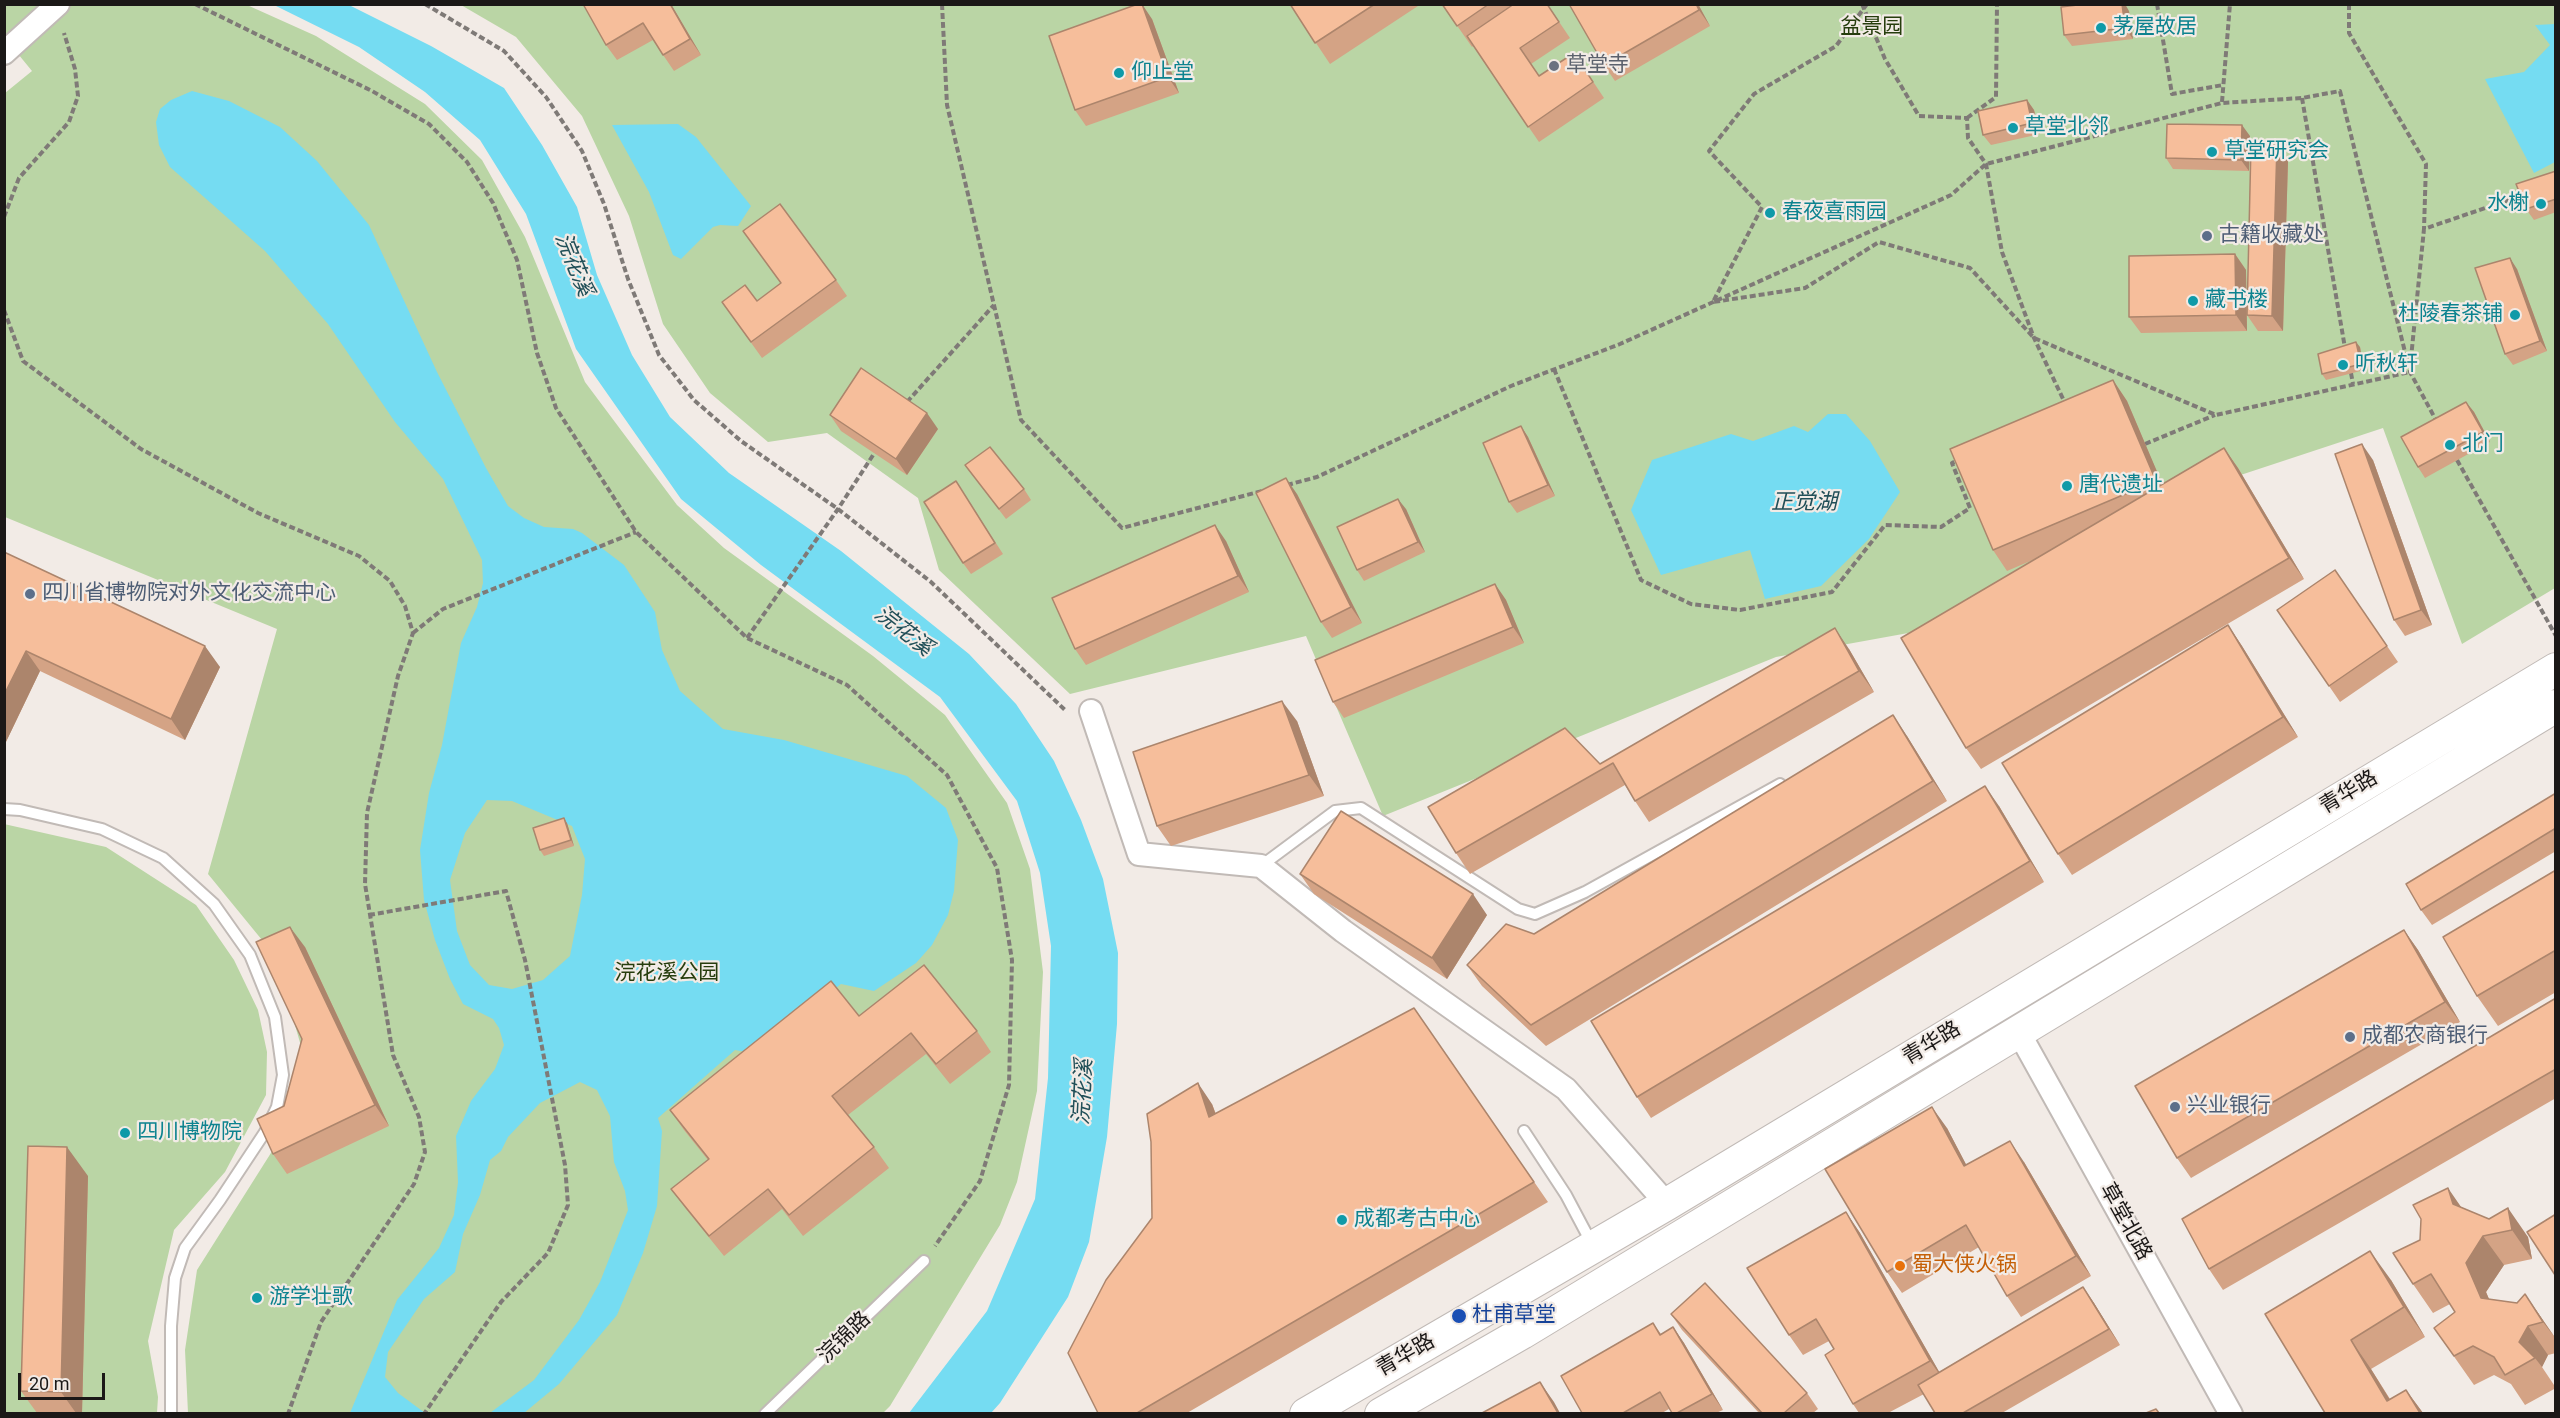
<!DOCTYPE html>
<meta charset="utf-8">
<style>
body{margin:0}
#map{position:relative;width:2560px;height:1418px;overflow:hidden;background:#f2ebe6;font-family:Roboto,sans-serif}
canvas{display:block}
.frame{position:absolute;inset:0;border:6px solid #1b1817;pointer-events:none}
.scale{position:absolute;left:18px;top:1373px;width:87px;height:27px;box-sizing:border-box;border:3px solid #1b1817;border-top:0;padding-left:8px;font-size:18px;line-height:21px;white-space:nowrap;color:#1b1817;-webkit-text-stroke:4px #f2ebe6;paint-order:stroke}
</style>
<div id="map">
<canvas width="2560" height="1418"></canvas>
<div class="frame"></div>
<div class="scale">20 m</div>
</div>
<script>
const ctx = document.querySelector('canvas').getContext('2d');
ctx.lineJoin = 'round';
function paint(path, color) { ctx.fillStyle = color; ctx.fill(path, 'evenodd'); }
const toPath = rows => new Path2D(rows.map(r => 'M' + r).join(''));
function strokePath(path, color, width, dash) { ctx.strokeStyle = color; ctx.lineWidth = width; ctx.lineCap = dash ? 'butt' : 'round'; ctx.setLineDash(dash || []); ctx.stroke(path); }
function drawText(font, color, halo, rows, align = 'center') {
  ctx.font = font + ' Roboto,"Noto Sans SC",sans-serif'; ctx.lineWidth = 4.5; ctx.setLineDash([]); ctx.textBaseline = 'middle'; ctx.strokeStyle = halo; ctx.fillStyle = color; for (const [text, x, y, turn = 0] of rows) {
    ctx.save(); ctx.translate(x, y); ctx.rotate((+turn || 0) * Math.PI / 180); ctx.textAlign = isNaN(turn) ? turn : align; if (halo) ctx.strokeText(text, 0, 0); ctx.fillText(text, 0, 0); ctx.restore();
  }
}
paint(toPath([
 [4,5,247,5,316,36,425,104,482,160,525,237,585,382,677,505,724,548,873,656,945,715,1007,803,1030,869,1043,972,1037,1091,1017,1182,1000,1225,890,1406,883,1413,188,1413,185,1350,197,1270,288,1126,303,1053,287,997,262,940,208,874,277,629,5,517,5,93,32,71,5,38],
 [461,5,2555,5,2555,588,2462,644,2383,428,2177,496,1991,618,1776,657,1383,816,1306,636,1070,694,939,570,918,498,827,433,768,442,710,393,663,324,629,216,582,116,516,37],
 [4,824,106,847,196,905,234,960,258,1010,267,1052,266,1095,225,1172,174,1230,148,1341,158,1397,157,1413,5,1413]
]), '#bad5a5');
paint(toPath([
 [274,5,349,5,431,46,504,88,542,145,577,207,597,275,632,355,670,417,729,473,841,551,969,654,1016,704,1054,761,1081,820,1103,879,1118,953,1117,1024,1107,1137,1089,1242,1068,1297,1000,1403,991,1413,909,1413,987,1311,1035,1199,1048,1078,1051,946,1040,873,1017,801,940,697,761,565,681,499,576,349,526,214,480,140,425,92,359,47],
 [2555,24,2555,162,2534,173,2485,79,2524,72,2550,45,2535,25],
 [192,91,229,101,280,127,317,161,369,225,437,372,486,468,508,506,524,518,544,527,573,529,582,533,624,565,655,612,662,650,680,691,723,729,784,740,907,776,946,808,958,840,954,891,948,915,932,945,916,963,874,991,841,984,751,1053,735,1050,658,1118,662,1131,657,1206,643,1253,617,1315,559,1384,524,1413,490,1413,534,1380,579,1320,600,1282,628,1210,625,1191,614,1162,610,1116,597,1090,580,1082,540,1103,508,1137,501,1151,490,1160,480,1195,463,1234,455,1272,424,1299,388,1352,385,1377,398,1393,425,1413,350,1413,397,1300,439,1248,454,1215,458,1182,456,1136,471,1101,495,1069,504,1045,499,1028,493,1019,463,1004,450,979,435,940,424,900,420,850,429,793,442,745,461,643,477,607,483,583,482,560,443,479,395,422,328,324,265,251,170,167,159,145,156,122,160,109,171,100],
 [487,800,512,801,572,826,585,859,582,895,570,956,543,980,512,989,489,985,470,965,457,931,450,880,465,833],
 [678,124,696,137,751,206,738,226,720,225,713,227,681,259,673,255,649,192,612,125],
 [1828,414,1846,414,1870,441,1900,492,1869,539,1821,586,1765,599,1750,550,1661,575,1631,510,1652,460,1731,434,1753,441,1794,426,1808,432]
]), '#75dcf2');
const lane = toPath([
 [4,809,20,810,102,829,163,858,214,904,250,955,275,1017,283,1075,277,1107,265,1132,220,1200,185,1248,175,1278,171,1326,171,1414],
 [1261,866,1335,811,1361,808,1518,909,1535,914,1585,892,1780,784],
 [1524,1131,1566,1195,1592,1244],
 [765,1414,924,1261]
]);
const street = toPath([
 [4,53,58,4],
 [1091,711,1139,854,1261,866,1343,931,1566,1089,1667,1204],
 [2018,1031,2231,1414]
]);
const secondary = toPath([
 [1306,1414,1667,1204,2556,669],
 [1381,1414,1522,1333,2556,706]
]);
strokePath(lane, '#c1bab6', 14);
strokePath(street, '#c1bab6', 26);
strokePath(secondary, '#c1bab6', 34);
strokePath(toPath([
 [195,4,372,91,429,124,467,162,493,203,517,260,537,353,556,408,636,532,747,638,847,685,947,775,997,868,1012,960,1009,1085,980,1181,935,1246],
 [425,4,504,51,546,97,582,151,604,204,628,279,659,355,694,400,741,441,838,509,931,582,1065,710],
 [942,4,947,105,1021,420,1122,528,1262,491],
 [1862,4,1885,59,1919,116,1967,118,1968,138,1986,164,2002,252,2034,338,2065,403],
 [1867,4,1836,46,1754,94,1709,151,1762,207,1713,302,1805,288,1879,242,1970,268,2034,338,2216,415,2410,372],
 [2157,4,2172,94,2223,85],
 [2349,4,2349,33,2426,164,2424,229],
 [2302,98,2345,348],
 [2222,102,2230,4],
 [1967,118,1996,97,1997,4],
 [4,217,19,178,69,122,78,96,75,69,64,33],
 [4,310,23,361,141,449,258,513,359,556,390,581,405,606,413,633,398,676,367,813,365,884,393,1055,419,1117,425,1152,414,1184,321,1322,288,1414],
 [2410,368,2424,229,2523,195],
 [1554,369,1641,580,1691,604,1740,610,1832,592,1885,525,1941,527,1970,508,1952,463,1960,459],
 [2351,373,2353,384],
 [907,402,994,305],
 [2145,444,2215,415],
 [2457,460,2556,636],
 [1287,485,1317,477,1511,386,1620,344,1951,195,1986,164,2222,103,2302,98,2340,91,2410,372,2437,422],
 [413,633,443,609,636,532],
 [747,638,838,509,877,449],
 [369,915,506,891,525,960,565,1165,568,1205,548,1253,501,1302,424,1414]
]), '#7f7a77', 4, [6, 3]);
strokePath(lane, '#fff', 10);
strokePath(street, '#fff', 22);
strokePath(secondary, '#fff', 32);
paint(toPath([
 [671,4,701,55,674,71,653,40,617,60,606,45],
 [1290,4,1421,4,1330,64],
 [1442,4,1547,4,1570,38,1531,64,1539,76,1574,53,1604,98,1539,142,1473,46,1472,47],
 [1698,4,1710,26,1615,81,1604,65],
 [2129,11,2133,39,2072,46,2064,35],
 [1152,19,1179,93,1086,126,1075,110],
 [2027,100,2034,110,2040,134,1991,145,1983,135],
 [2250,136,2249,171,2173,169,2166,158],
 [2277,145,2288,161,2283,331,2258,331,2247,315],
 [2556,171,2556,212,2534,220,2526,209],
 [2235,254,2246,270,2247,331,2141,333,2129,317],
 [2517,269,2547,351,2513,365,2505,354],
 [836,280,847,296,762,358,722,302,757,301],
 [2360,347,2364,370,2326,380,2322,374],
 [2113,380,2127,401,2162,484,2224,448,2238,468,2304,579,1981,769,1966,748,2035,559,2007,571,1993,550],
 [2466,402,2474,412,2490,442,2425,478,2418,467],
 [830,415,938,429,907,475,841,431],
 [1521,426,1528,437,1555,496,1517,513,1509,502],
 [2373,460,2432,625,2405,636,2394,620],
 [965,465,1024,489,1031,500,1006,519],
 [963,492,1003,554,971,574,963,563],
 [1297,494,1362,623,1332,638,1321,622],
 [1406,509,1425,552,1364,581,1357,570],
 [1226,541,1249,592,1086,665,1075,649],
 [4,552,220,667,185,740,40,671,4,746],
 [2335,570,2398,662,2340,702,2277,610],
 [1495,584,1506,600,1524,643,1344,718,1333,702],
 [2228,625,2242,646,2298,737,2072,875,2058,854],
 [1849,649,1874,692,1649,822,1635,801,1625,785,1470,874,1456,853,1600,764],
 [1297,721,1324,796,1171,846,1157,826],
 [1907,736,1947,801,1546,1046,1482,986,1467,965,1534,934],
 [2556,793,2556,851,2432,925,2421,910],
 [1999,806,2044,882,1651,1118,1637,1097],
 [567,823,574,846,544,856,540,850],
 [2556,870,2556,992,2498,1026,2477,996],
 [1300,874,1487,915,1447,979,1314,894],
 [2404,930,2418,950,2460,1022,2191,1178,2177,1158],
 [305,947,389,1126,287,1174,273,1154,284,1106,302,1039],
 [2556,998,2556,1098,2223,1290,2209,1269],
 [1414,1008,1548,1202,1187,1413,1098,1413,1152,1218,1151,1142,1212,1104,1216,1114],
 [859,1016,977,1031,991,1052,950,1084,926,1054,848,1115,874,1147,889,1168,803,1236,782,1209,724,1256,686,1209,671,1189,708,1160,684,1130,670,1110],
 [1947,1128,1966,1165,2024,1162,2091,1276,2021,1317,2007,1296,1979,1247,1902,1293,1887,1272],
 [88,1176,82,1413,37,1413,21,1391],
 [2461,1207,2528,1237,2532,1259,2504,1265,2486,1292,2489,1299,2517,1303,2525,1294,2556,1339,2556,1353,2548,1355,2542,1367,2556,1388,2525,1405,2511,1384,2494,1375,2474,1385,2434,1328,2455,1312,2450,1304,2433,1313,2413,1284,2420,1240],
 [1846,1212,1860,1233,1939,1372,2083,1287,2094,1303,2120,1345,2002,1413,1935,1413,1924,1394,1888,1413,1859,1413,1853,1404,1834,1349,1829,1341,1803,1355,1789,1335],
 [2391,1280,2425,1337,2371,1369,2390,1399,2406,1390,2423,1413,2325,1413,2265,1314],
 [1671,1314,1807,1393,1818,1409,1813,1413,1759,1413,1682,1330],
 [1653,1323,1661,1334,1673,1327,1684,1343,1723,1410,1716,1413,1672,1413,1669,1409,1662,1413,1582,1413]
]), '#d4a385');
paint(toPath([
 [670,4,671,4,701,55,690,39],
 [1142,4,1152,19,1179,93,1168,77],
 [1696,4,1698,4,1710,26,1699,10],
 [2122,4,2125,4,2129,11,2133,39,2125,28],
 [2027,100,2034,110,2040,134,2032,123],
 [2242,125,2250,136,2249,171,2241,160],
 [2277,145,2288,161,2283,331,2272,316],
 [2235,254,2246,270,2247,331,2236,315],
 [2510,258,2517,269,2547,351,2540,341],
 [2356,342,2360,347,2364,370,2361,364],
 [2113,380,2127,401,2170,502,2156,481],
 [2466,402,2474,412,2490,442,2483,432],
 [927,413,938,429,907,475,896,459],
 [1521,426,1528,437,1555,496,1548,485],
 [2362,444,2373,460,2432,625,2421,610],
 [2224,448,2238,468,2304,579,2289,558],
 [1286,478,1297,494,1362,623,1351,607],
 [1398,499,1406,509,1425,552,1418,542],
 [1215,525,1226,541,1249,592,1238,576],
 [1495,584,1506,600,1524,643,1513,627],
 [2228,625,2242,646,2298,737,2283,717],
 [1835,628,1849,649,1874,692,1859,671],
 [205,646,220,667,185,740,171,719],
 [26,651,40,671,4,746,4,695],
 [1282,701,1297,721,1324,796,1309,775],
 [1893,715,1907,736,1947,801,1933,781],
 [1985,786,1999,806,2044,882,2030,861],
 [564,818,567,823,574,846,571,840],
 [1473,894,1487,915,1447,979,1432,958],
 [290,927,305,947,389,1126,375,1105],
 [2404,930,2418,950,2460,1022,2445,1002],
 [1198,1083,1212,1104,1224,1138,1209,1117],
 [1932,1107,1947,1128,1978,1187,1964,1166],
 [2010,1141,2024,1162,2091,1276,2076,1256],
 [67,1147,88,1176,82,1413,76,1413,61,1392],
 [2448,1188,2468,1217,2453,1204],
 [2508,1208,2528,1237,2532,1259,2512,1230],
 [1846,1212,1860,1233,1945,1382,1930,1361],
 [2483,1236,2504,1265,2486,1292,2501,1327,2481,1298,2466,1263],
 [2370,1251,2391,1280,2425,1337,2404,1307],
 [2083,1287,2094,1303,2120,1345,2109,1329],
 [2525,1294,2545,1323,2556,1339,2543,1322],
 [2528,1326,2548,1355,2542,1367,2535,1358,2519,1342],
 [1673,1327,1684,1343,1723,1410,1712,1394],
 [2351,1340,2371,1369,2398,1413,2387,1401],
 [1540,1382,1554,1402,1560,1413,1558,1413],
 [2406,1390,2423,1413,2420,1413]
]), '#ac856c');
const building = toPath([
 [583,4,670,4,690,39,663,55,643,23,606,45,583,4],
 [1138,4,1142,4,1168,77,1075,110,1049,36,1138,4],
 [1290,4,1375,4,1315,43,1290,4],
 [1442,4,1489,4,1457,26,1442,4],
 [1514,4,1547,4,1559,22,1520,48,1539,76,1574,53,1593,82,1528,127,1467,36,1514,4],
 [1569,4,1696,4,1699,10,1604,65,1569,4],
 [2086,4,2122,4,2125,28,2064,35,2061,7,2086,4],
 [2027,100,2032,123,1983,135,1978,111,2027,100],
 [2167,124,2242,125,2241,160,2166,158,2167,124],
 [2251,145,2277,145,2272,316,2247,315,2251,145],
 [2556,171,2556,199,2526,209,2516,184,2556,171],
 [780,204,836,280,751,342,722,302,745,285,757,301,781,283,743,231,780,204],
 [2235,254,2236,315,2129,317,2129,256,2235,254],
 [2510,258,2540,341,2505,354,2475,268,2510,258],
 [2356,342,2361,364,2322,374,2318,354,2356,342],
 [861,368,927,413,896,459,830,415,861,368],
 [2113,380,2156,481,1993,550,1950,449,2113,380],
 [2466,402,2483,432,2418,467,2401,437,2466,402],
 [1521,426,1548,485,1509,502,1483,443,1521,426],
 [2362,444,2421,610,2394,620,2335,454,2362,444],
 [990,447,1024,489,999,509,965,465,990,447],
 [2224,448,2289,558,1966,748,1901,638,2224,448],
 [1286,478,1351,607,1321,622,1256,493,1286,478],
 [956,481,995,543,963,563,924,502,956,481],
 [1398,499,1418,542,1357,570,1337,527,1398,499],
 [1215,525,1238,576,1075,649,1052,598,1215,525],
 [4,552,205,646,171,719,26,651,4,695,4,552],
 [2335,570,2387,646,2329,686,2277,610,2335,570],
 [1495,584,1513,627,1333,702,1315,660,1495,584],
 [2228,625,2283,717,2058,854,2002,763,2228,625],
 [1835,628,1859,671,1635,801,1613,763,1456,853,1428,807,1565,728,1600,764,1835,628],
 [1282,701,1309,775,1157,826,1133,752,1282,701],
 [1893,715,1933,781,1531,1025,1467,965,1506,924,1534,934,1893,715],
 [1985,786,2030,861,1637,1097,1591,1021,1985,786],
 [2556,793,2556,828,2421,910,2406,884,2556,793],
 [1341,811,1473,894,1432,958,1300,874,1341,811],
 [564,818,571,840,540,850,533,828,564,818],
 [2556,870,2556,950,2477,996,2443,937,2556,870],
 [290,927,375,1105,273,1154,257,1119,284,1106,302,1039,256,942,290,927],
 [2404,930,2445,1002,2177,1158,2135,1086,2404,930],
 [924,965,977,1031,936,1064,911,1033,832,1096,874,1147,789,1215,768,1189,709,1236,671,1189,709,1159,670,1110,831,981,859,1016,924,965],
 [2556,998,2556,1069,2209,1269,2182,1219,2556,998],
 [1414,1008,1534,1182,1137,1413,1098,1413,1068,1353,1106,1280,1152,1218,1151,1142,1147,1114,1198,1083,1209,1117,1414,1008],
 [1932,1107,1964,1166,2010,1141,2076,1256,2007,1296,1966,1225,1887,1272,1825,1169,1932,1107],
 [28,1146,67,1147,61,1392,21,1391,28,1146],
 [2448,1188,2453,1204,2489,1219,2508,1208,2512,1230,2483,1236,2466,1263,2481,1298,2517,1303,2525,1294,2543,1322,2528,1326,2519,1342,2535,1358,2505,1375,2494,1357,2473,1346,2454,1356,2434,1328,2455,1312,2431,1274,2413,1284,2393,1253,2420,1240,2421,1219,2413,1205,2448,1188],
 [1846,1212,1930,1361,1853,1404,1825,1355,1834,1349,1816,1319,1789,1335,1747,1268,1846,1212],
 [2556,1214,2556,1275,2555,1275,2527,1232,2556,1214],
 [2370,1251,2404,1307,2351,1340,2387,1401,2406,1390,2420,1413,2325,1413,2265,1314,2370,1251],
 [1705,1283,1807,1393,1784,1413,1762,1413,1671,1314,1705,1283],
 [2083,1287,2109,1329,1963,1413,1935,1413,1918,1385,2083,1287],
 [1653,1323,1660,1335,1673,1327,1712,1394,1677,1413,1672,1413,1660,1392,1623,1413,1582,1413,1561,1376,1653,1323],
 [1540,1382,1558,1413,1482,1413,1540,1382],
 [2156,1409,2159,1413,2146,1413,2156,1409]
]);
paint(building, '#f6be9b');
strokePath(building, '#ac856c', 1.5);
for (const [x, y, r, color] of [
 [2101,28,6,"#0f9aa8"],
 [1554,66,6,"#6b7280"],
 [1119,73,6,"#0f9aa8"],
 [2013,128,6,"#0f9aa8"],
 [2212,152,6,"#0f9aa8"],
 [2541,204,6,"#0f9aa8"],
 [1770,213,6,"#0f9aa8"],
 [2207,236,6,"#5c6f8a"],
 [2193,301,6,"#0f9aa8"],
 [2515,315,6,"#0f9aa8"],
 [2343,365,6,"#0f9aa8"],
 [2450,445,6,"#0f9aa8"],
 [2067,486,6,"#0f9aa8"],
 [30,594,6,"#5c6f8a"],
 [2350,1037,6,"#5c6f8a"],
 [2175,1107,6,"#5c6f8a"],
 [125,1133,6,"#0f9aa8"],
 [1342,1220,6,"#0f9aa8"],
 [1900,1266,6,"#e8710a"],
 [257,1298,6,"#0f9aa8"],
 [1459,1316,8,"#1a4fb4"]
]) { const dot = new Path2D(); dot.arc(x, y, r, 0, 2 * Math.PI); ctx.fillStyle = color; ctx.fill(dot); strokePath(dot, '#f2ebe6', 2); }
drawText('21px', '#263d0d', '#f2ebe6', [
 ["盆景园",1872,28],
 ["浣花溪公园",667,974]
]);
drawText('21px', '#0d838f', '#f2ebe6', [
 ["茅屋故居",2113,28],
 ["仰止堂",1131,73],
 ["草堂北邻",2025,128],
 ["草堂研究会",2224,152],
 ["水榭",2529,204,"right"],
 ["春夜喜雨园",1782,213],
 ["藏书楼",2205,301],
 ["杜陵春茶铺",2503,315,"right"],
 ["听秋轩",2355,365],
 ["北门",2462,445],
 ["唐代遗址",2079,486],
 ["四川博物院",137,1133],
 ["成都考古中心",1354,1220],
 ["游学壮歌",269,1298]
], 'left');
drawText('21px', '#5b616d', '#f2ebe6', [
 ["草堂寺",1566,66]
], 'left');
drawText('21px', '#4e5e75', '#f2ebe6', [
 ["古籍收藏处",2219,236],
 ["四川省博物院对外文化交流中心",42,594],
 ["成都农商银行",2362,1037],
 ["兴业银行",2187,1107]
], 'left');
drawText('21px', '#1b1817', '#f2ebe6', [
 ["青华路",2349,793,-31],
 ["青华路",1932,1044,-31],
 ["草堂北路",2125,1222,61],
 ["浣锦路",845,1338,-44],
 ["青华路",1406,1356,-30]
]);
drawText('21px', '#c56008', '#f2ebe6', [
 ["蜀大侠火锅",1912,1266]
], 'left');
drawText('21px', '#164399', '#f2ebe6', [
 ["杜甫草堂",1472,1316]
], 'left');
drawText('italic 22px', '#214f58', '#f2ebe6', [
 ["浣花溪",573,265,68],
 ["正觉湖",1804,503],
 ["浣花溪",903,632,38],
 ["浣花溪",1084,1092,-87]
]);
</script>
